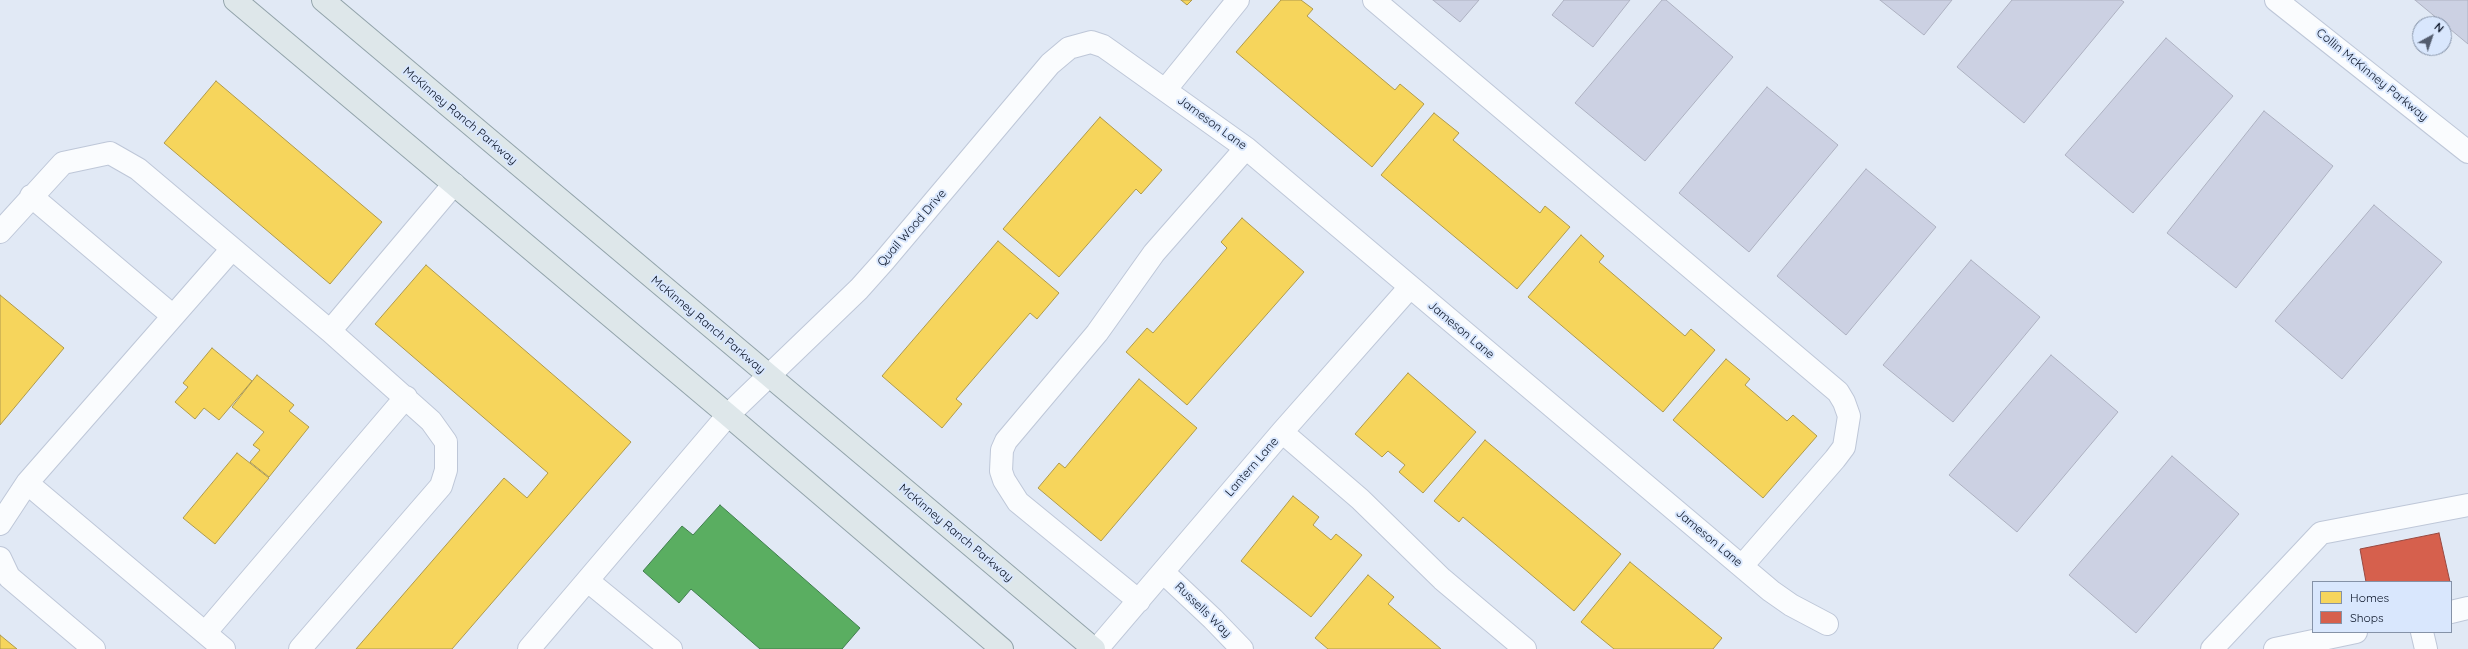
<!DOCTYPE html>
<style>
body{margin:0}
#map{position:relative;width:2468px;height:649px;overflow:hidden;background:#e1e9f5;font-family:Quicksand,sans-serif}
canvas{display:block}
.legend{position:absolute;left:2312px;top:581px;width:140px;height:52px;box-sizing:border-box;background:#d9e7fd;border:1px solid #8592a7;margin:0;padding:5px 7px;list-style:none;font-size:12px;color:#081225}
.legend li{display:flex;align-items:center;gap:8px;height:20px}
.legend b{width:20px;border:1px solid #8592a7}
.north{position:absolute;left:2412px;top:16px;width:40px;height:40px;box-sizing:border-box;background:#d9e7fd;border:1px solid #8592a7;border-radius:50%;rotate:40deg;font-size:11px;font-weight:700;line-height:16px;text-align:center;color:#081225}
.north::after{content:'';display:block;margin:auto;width:14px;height:18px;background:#545d6e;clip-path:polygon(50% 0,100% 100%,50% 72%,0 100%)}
</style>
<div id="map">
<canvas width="2468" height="649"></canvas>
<ul class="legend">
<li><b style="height:11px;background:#f6d55c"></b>Homes</li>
<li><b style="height:11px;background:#d6604d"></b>Shops</li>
</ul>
<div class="north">N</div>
</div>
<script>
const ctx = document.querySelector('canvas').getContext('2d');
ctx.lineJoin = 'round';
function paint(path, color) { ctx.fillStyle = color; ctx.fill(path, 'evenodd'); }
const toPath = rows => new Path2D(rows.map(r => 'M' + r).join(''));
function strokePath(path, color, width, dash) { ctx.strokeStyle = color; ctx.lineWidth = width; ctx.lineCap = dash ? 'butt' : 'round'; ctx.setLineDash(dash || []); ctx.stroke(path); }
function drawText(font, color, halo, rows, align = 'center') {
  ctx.font = font + ' Quicksand,sans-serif'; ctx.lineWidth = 4; ctx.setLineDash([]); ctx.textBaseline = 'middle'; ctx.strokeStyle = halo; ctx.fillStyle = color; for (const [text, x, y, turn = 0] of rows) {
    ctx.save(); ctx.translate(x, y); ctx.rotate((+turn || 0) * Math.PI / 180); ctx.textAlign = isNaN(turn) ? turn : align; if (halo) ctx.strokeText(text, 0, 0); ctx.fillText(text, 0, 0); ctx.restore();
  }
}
const homes = toPath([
 [1181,0,1192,0,1187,5,1181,0],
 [1281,0,1301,0,1313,9,1307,16,1395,90,1400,84,1424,104,1372,167,1236,52,1281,0],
 [216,81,382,222,330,284,164,143,216,81],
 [1434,113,1459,133,1453,140,1540,213,1545,206,1570,227,1517,289,1381,175,1434,113],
 [1100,117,1162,170,1141,194,1136,189,1059,277,1003,229,1100,117],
 [1242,218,1304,272,1187,405,1126,352,1147,328,1153,333,1227,248,1221,242,1242,218],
 [1581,235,1604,256,1599,262,1685,336,1691,329,1715,350,1663,412,1528,297,1581,235],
 [998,241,1059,293,1037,319,1030,313,956,399,962,404,942,428,882,376,998,241],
 [426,265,631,442,452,649,356,649,504,478,527,498,548,473,375,324,426,265],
 [0,295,64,348,0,425,0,295],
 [212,348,252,381,219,420,204,408,195,419,175,402,188,387,183,383,212,348],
 [1726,359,1750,379,1745,385,1787,421,1793,415,1817,436,1763,498,1673,420,1726,359],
 [1408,373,1476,432,1423,493,1399,472,1405,465,1388,451,1382,457,1355,434,1408,373],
 [257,375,294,405,289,411,309,427,269,477,250,462,260,450,253,445,264,432,232,407,257,375],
 [1139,379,1197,428,1101,541,1038,488,1059,463,1065,468,1139,379],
 [1485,440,1621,554,1574,611,1463,517,1459,522,1434,501,1485,440],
 [237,453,269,478,215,544,183,518,237,453],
 [1293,496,1319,517,1313,525,1331,540,1336,534,1362,555,1311,617,1241,561,1293,496],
 [1630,562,1722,638,1713,649,1614,649,1581,622,1630,562],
 [1368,575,1394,597,1388,604,1441,649,1328,649,1315,638,1368,575],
 [0,635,17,649,0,649,0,635]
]);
paint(homes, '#f6d55c');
strokePath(homes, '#af9a4c', 1);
const shops = toPath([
 [2439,533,2450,582,2366,582,2360,549,2439,533]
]);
paint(shops, '#d6604d');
strokePath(shops, '#984941', 1);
const public = toPath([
 [720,505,860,628,842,649,760,649,691,589,679,603,643,571,682,526,693,535,720,505]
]);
paint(public, '#5aae61');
strokePath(public, '#417f4f', 1);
const building = toPath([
 [1433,0,1479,0,1460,22,1433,0],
 [1564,0,1630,0,1593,47,1552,15,1564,0],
 [1662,0,1666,0,1733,57,1645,161,1575,103,1662,0],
 [1880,0,1952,0,1924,35,1880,0],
 [2012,0,2121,0,2124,2,2024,123,1957,67,2012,0],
 [2415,0,2468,0,2468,44,2415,0],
 [2166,38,2233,96,2133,213,2065,155,2166,38],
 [1767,87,1838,145,1749,252,1679,193,1767,87],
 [2264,111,2333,166,2236,288,2167,233,2264,111],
 [1866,169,1936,227,1846,335,1777,276,1866,169],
 [2374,205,2442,262,2342,379,2275,321,2374,205],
 [1971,260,2040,317,1953,422,1883,365,1971,260],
 [2051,355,2118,412,2017,532,1949,475,2051,355],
 [2172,456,2239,514,2136,633,2069,575,2172,456]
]);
paint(building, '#ccd1e3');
strokePath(building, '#adb1c1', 1);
const minor = toPath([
 [1374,0,1838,392,1844,402,1849,416,1844,447,1835,459,1742,566],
 [2276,0,2468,152],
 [1166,89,1238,0],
 [31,196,173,316],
 [0,232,63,163,110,153,138,169,330,331,454,184],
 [1282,432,1360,499,1442,579,1525,649],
 [27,483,224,649],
 [0,524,27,483,232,249],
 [0,558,9,577,94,649],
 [1163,572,1213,619,1242,649],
 [588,581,671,649],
 [1139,601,1018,502,1004,480,1001,471,1002,450,1006,441,1097,333,1154,253,1246,148],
 [2451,612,2468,608],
 [2422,632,2426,649],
 [205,633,406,397],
 [300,649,441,486,446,470,446,442,431,421,330,331],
 [529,649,728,415,859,289,884,261,1050,64,1069,48,1091,42,1103,46,1113,53,1246,148,1771,591,1791,605,1827,624],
 [1097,649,1282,432,1410,287],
 [2212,649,2321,533,2468,505],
 [2275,649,2356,632]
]);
const major = toPath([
 [235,0,728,415,1002,649],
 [323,0,1094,649]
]);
strokePath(minor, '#bec7d8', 24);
strokePath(major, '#93a4ab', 24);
strokePath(minor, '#fafcfe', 22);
strokePath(major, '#dee7ea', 22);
drawText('12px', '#081225', '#d9e7fd', [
 ["Collin McKinney Parkway",2372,75,39],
 ["McKinney Ranch Parkway",460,116,40],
 ["Jameson Lane",1212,123,36],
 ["Quail Wood Drive",912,228,-49],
 ["McKinney Ranch Parkway",708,325,40],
 ["Jameson Lane",1461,330,40],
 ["Lantern Lane",1252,467,-49],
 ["McKinney Ranch Parkway",956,533,40],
 ["Jameson Lane",1709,538,40],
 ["Russells Way",1203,610,44]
]);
</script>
